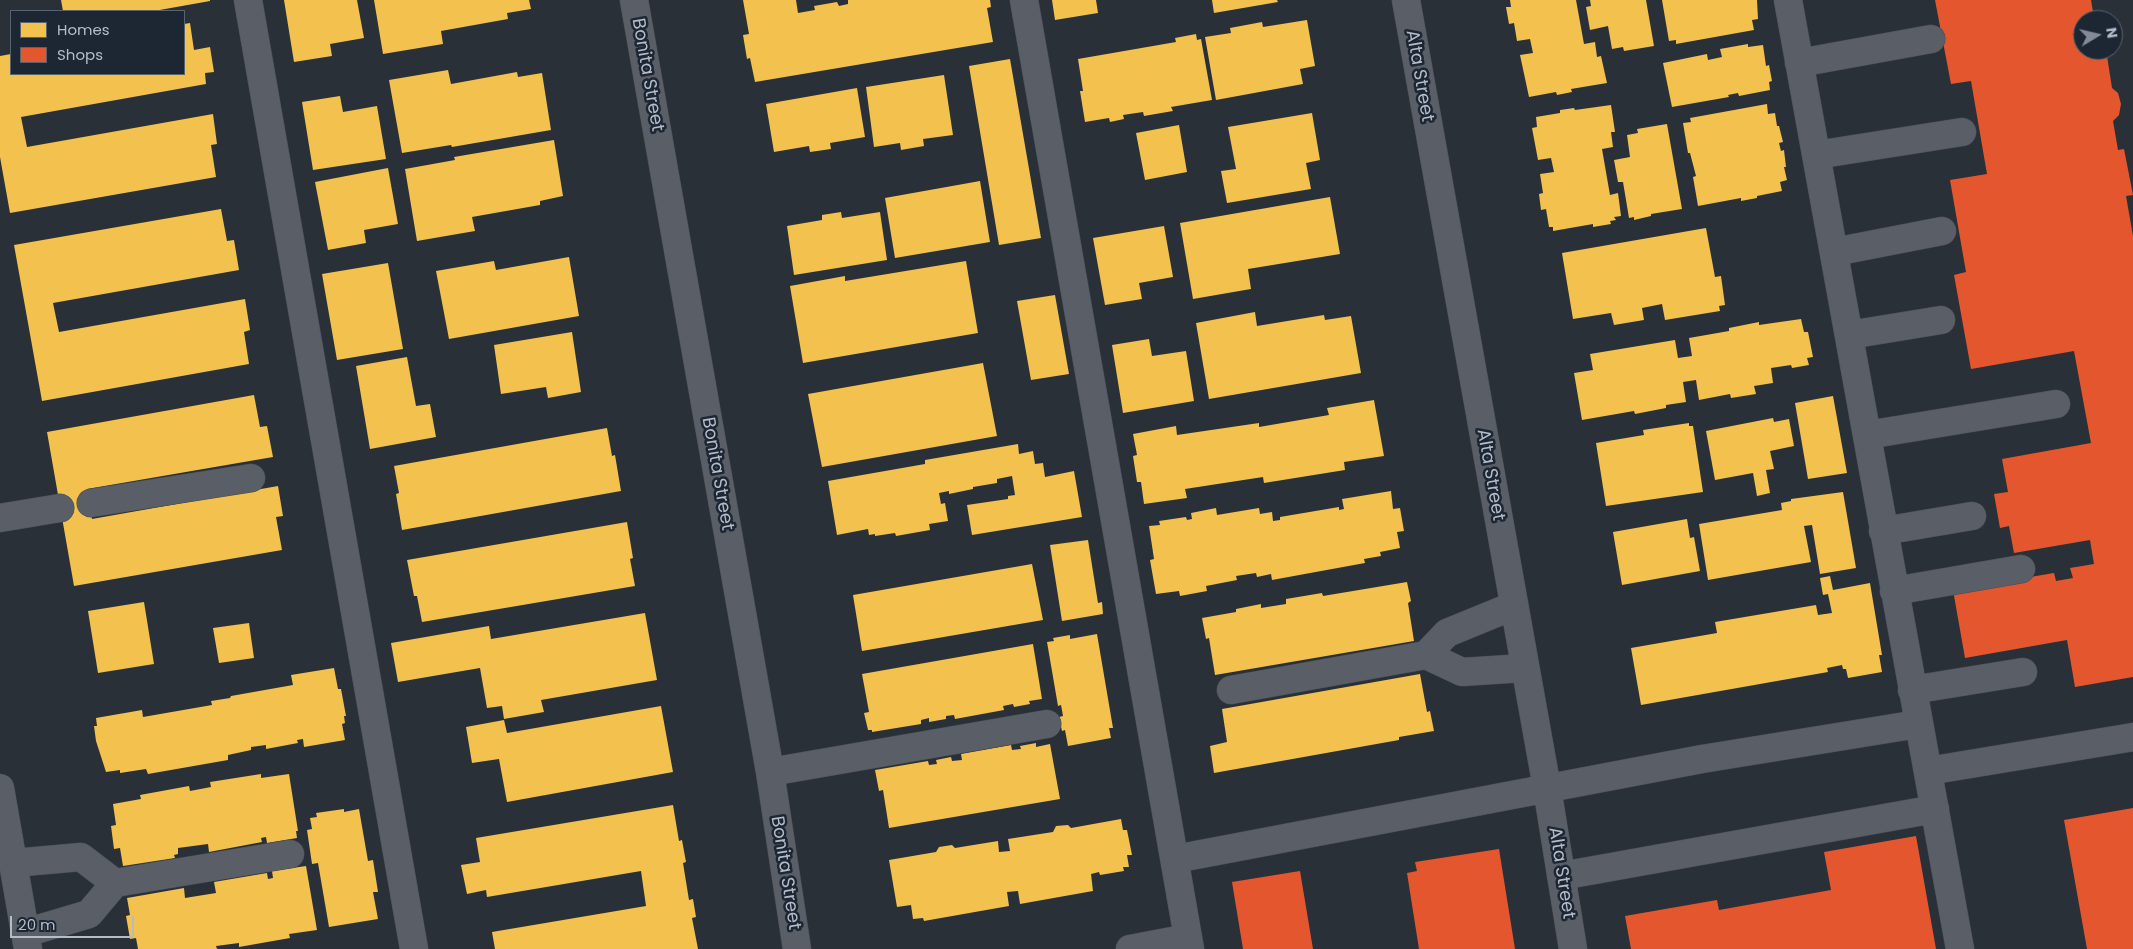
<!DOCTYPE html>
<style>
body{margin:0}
#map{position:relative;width:2133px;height:949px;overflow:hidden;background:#2a3038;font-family:Poppins,sans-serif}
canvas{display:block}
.legend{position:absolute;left:10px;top:10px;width:175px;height:65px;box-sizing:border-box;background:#1d2633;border:1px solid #59626f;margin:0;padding:6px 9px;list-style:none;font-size:15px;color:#b4bcc9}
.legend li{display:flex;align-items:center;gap:10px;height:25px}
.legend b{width:25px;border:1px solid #59626f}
.north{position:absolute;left:2073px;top:10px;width:50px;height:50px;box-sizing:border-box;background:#1d2633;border:1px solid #59626f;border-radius:50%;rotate:81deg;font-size:14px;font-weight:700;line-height:20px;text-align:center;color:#b4bcc9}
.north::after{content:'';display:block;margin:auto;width:18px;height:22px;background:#848b96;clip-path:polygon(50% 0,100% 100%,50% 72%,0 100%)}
.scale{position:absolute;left:10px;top:916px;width:124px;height:22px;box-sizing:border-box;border:2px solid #b4bcc9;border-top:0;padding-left:6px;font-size:15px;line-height:18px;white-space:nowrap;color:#b4bcc9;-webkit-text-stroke:4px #1d2633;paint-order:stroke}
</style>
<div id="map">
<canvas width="2133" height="949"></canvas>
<ul class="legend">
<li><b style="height:14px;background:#f2c14e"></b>Homes</li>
<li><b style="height:14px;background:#e4572e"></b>Shops</li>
</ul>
<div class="north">N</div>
<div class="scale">20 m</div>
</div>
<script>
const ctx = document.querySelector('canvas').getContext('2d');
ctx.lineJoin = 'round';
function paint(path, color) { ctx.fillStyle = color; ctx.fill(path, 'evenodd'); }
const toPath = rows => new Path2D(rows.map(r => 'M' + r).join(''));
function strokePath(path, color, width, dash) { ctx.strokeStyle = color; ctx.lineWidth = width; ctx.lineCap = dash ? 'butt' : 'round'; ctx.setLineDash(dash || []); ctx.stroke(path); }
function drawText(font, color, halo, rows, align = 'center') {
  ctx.font = font + ' Poppins,sans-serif'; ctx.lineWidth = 5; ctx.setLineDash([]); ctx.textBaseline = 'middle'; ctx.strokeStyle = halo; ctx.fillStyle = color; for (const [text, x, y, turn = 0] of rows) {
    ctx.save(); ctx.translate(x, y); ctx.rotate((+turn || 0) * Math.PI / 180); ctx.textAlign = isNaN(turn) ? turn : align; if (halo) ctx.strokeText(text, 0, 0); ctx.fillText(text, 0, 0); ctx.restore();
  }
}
paint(toPath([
 [61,0,210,0,210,1,154,11,63,11],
 [284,0,357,0,364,38,330,44,332,56,294,62],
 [374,0,529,0,531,9,507,13,508,19,441,31,443,44,383,54],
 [743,0,796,0,798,13,815,10,814,6,837,2,839,6,848,4,848,0,990,0,991,7,987,8,993,42,755,82,750,58,747,59,743,35,749,34],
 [1052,0,1096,0,1098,13,1055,20],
 [1212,0,1277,0,1278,2,1214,13],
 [1510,0,1576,0,1584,44,1595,42,1597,57,1601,56,1607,83,1571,89,1572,92,1557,95,1556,92,1529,97,1520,55,1533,53,1530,39,1517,41,1514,23,1509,24,1506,7,1511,7],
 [1590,0,1646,0,1654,46,1624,51,1623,47,1612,49,1608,26,1590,30,1586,7,1591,6],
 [1662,0,1757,0,1758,19,1752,20,1754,30,1676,44,1676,40,1669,41],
 [1307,20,1315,66,1300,69,1303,84,1216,100,1205,37,1231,33,1230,28,1262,22,1263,27],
 [190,23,194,50,210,47,214,72,205,73,206,84,21,117,27,147,213,114,217,144,211,145,216,177,10,213,0,157,0,56,11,54,11,74,184,74,184,24],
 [1196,34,1197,40,1201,39,1212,100,1171,107,1173,111,1144,116,1143,112,1123,115,1124,119,1110,122,1109,118,1085,122,1080,91,1083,91,1078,59,1176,42,1175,38],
 [1748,44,1748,47,1763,45,1766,66,1769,65,1772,81,1769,82,1770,90,1739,96,1738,93,1728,95,1729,97,1672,107,1663,63,1707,54,1708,60,1722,57,1720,49],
 [1010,59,1041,238,999,245,969,66],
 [448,70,451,84,517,72,518,77,542,73,551,130,452,147,451,145,402,153,389,80],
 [944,75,953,135,923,139,924,146,901,150,900,143,874,147,866,87],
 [857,88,865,137,830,143,831,149,810,152,809,146,774,152,766,104],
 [340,96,343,112,377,106,386,159,313,170,302,102],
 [1767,104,1768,114,1775,113,1777,126,1779,126,1783,142,1779,143,1781,151,1784,150,1786,167,1784,167,1787,180,1780,182,1782,191,1757,196,1757,198,1741,201,1741,198,1698,206,1693,177,1696,176,1690,153,1688,153,1683,123,1691,122,1690,118],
 [1611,105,1615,132,1611,132,1613,147,1602,149,1610,195,1618,193,1621,216,1614,217,1616,220,1610,221,1611,224,1593,227,1593,224,1553,231,1553,227,1549,227,1546,209,1541,210,1539,194,1543,193,1540,174,1554,172,1551,158,1538,160,1532,128,1537,127,1536,117,1560,113,1560,110,1574,108,1575,110],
 [1312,113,1320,160,1306,163,1311,189,1227,203,1221,171,1236,169,1228,127],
 [1667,124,1682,209,1651,214,1651,216,1634,220,1634,217,1629,218,1623,182,1618,182,1614,160,1630,157,1627,135,1638,133,1637,129],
 [1179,125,1187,172,1145,180,1136,133],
 [554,140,563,196,540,201,540,205,472,217,475,231,417,241,405,169,455,160,454,157],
 [388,168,398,224,364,230,366,243,328,250,315,182],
 [980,181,990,242,895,258,885,198],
 [1330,197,1340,254,1248,269,1251,289,1193,299,1180,223],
 [221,209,227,241,234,240,239,270,53,303,59,332,245,299,250,330,244,332,249,364,42,401,14,245],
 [841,212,842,218,880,212,887,260,794,275,787,226,822,220,822,215],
 [1164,226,1173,277,1139,283,1142,299,1105,305,1093,238],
 [1706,228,1715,277,1721,276,1725,305,1719,306,1720,311,1665,320,1662,304,1642,308,1644,320,1614,325,1611,313,1573,319,1562,253],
 [569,257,579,316,449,339,436,271,494,261,496,270],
 [966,261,978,333,803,363,790,286,845,276,845,281],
 [388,263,403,349,337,360,322,274],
 [1055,295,1069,374,1031,380,1017,301],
 [1255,312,1257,326,1324,315,1325,320,1351,316,1361,373,1209,399,1196,323],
 [1801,319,1804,332,1808,332,1813,357,1807,358,1809,365,1792,368,1791,365,1771,368,1773,383,1754,386,1756,394,1731,398,1730,394,1699,400,1696,380,1683,382,1686,402,1666,405,1666,408,1635,414,1634,411,1582,420,1574,373,1593,370,1590,354,1675,340,1678,358,1692,356,1689,338,1729,331,1729,328,1759,322,1759,325],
 [572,332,581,392,548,398,546,387,501,394,494,345],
 [1149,339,1152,356,1186,351,1194,401,1123,413,1112,345],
 [407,357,416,406,430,404,436,437,370,449,356,366],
 [983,363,997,436,822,467,808,394],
 [254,395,260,427,267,426,273,457,87,489,92,519,278,486,283,516,276,517,282,550,74,586,47,432],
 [1833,396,1847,473,1808,479,1795,403],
 [1374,400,1384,456,1344,462,1345,470,1264,483,1263,477,1185,489,1187,498,1144,504,1141,482,1137,482,1133,456,1137,455,1133,434,1176,426,1177,435,1259,423,1259,427,1329,415,1327,408],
 [1773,418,1774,422,1789,419,1794,446,1770,451,1774,469,1766,470,1770,493,1757,496,1753,473,1715,480,1706,431],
 [1689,423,1689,426,1693,426,1703,492,1606,506,1596,443,1644,435,1643,430],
 [607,428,612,456,615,455,621,491,402,530,396,494,399,493,394,466],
 [1018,444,1019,454,1033,451,1035,464,1043,463,1045,477,1074,471,1082,517,972,535,967,505,1008,499,1008,496,1015,495,1012,476,997,479,997,483,973,487,973,489,949,494,949,491,939,493,941,504,945,503,948,521,929,524,930,530,896,536,895,533,875,536,875,534,869,535,868,529,837,535,828,481,925,464,925,460],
 [1391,491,1393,509,1400,508,1404,531,1397,532,1400,548,1380,552,1381,556,1364,559,1365,563,1272,580,1271,574,1257,577,1256,573,1236,576,1237,580,1206,586,1207,591,1180,596,1179,591,1156,594,1150,560,1154,559,1149,526,1160,525,1159,521,1186,517,1187,520,1192,519,1191,513,1216,508,1217,515,1259,508,1260,514,1272,512,1273,521,1280,520,1280,517,1339,507,1339,510,1344,509,1342,499],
 [1843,492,1856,568,1820,574,1812,525,1804,526,1811,562,1708,580,1699,524,1782,510,1781,503,1791,501,1791,499],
 [1687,519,1690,538,1694,537,1700,571,1622,585,1613,532],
 [627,522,633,558,630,559,635,586,422,622,417,596,414,596,407,560],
 [1088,540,1098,603,1102,602,1103,614,1062,621,1050,545],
 [1032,564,1043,620,862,651,853,595],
 [1830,576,1833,590,1870,583,1882,655,1879,655,1882,672,1848,678,1846,669,1843,669,1842,665,1827,668,1828,672,1641,705,1631,648,1717,633,1715,622,1816,605,1818,615,1832,613,1828,594,1823,595,1820,578],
 [1407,582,1411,601,1408,603,1414,641,1215,675,1209,638,1206,639,1202,618,1236,612,1236,609,1261,604,1261,608,1286,604,1286,599,1322,593,1323,596],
 [144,602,154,664,98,673,88,611],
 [645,613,657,680,541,700,544,712,504,719,502,706,487,708,480,668,398,682,391,643,489,626,491,639],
 [249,623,254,658,219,663,213,628],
 [1097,634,1113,728,1109,728,1111,738,1068,746,1065,730,1062,731,1059,717,1063,716,1061,705,1058,706,1047,642,1054,641,1053,638,1070,635,1070,639],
 [1033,644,1042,699,1029,701,1030,704,1014,707,1013,704,1003,706,1004,710,955,719,954,715,946,716,946,719,929,722,929,718,921,720,921,724,872,732,872,730,868,730,864,713,869,712,862,674],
 [334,668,338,689,341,689,346,716,344,716,345,723,342,724,345,740,304,747,303,739,297,740,298,743,266,749,266,745,251,747,251,750,228,755,228,760,148,774,146,769,120,773,120,770,106,772,96,741,94,726,97,726,96,718,142,710,143,717,212,705,211,701,230,698,231,696,293,685,291,675],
 [1420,674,1427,712,1430,711,1434,731,1399,737,1399,740,1214,773,1210,746,1227,742,1222,709],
 [661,706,673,772,507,802,499,759,472,763,466,727,504,720,507,733],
 [1036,743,1036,747,1050,744,1060,799,889,828,883,790,879,791,875,770,928,761,929,765,937,764,936,760,951,757,952,761,962,760,961,754,1011,745,1012,750,1021,749,1020,746],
 [261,774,261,778,289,774,298,831,296,831,297,838,267,843,266,837,261,838,262,842,209,852,208,844,178,848,178,854,174,855,175,858,123,866,120,848,114,849,111,826,116,825,113,804,141,799,140,795,189,786,190,791,211,787,210,782],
 [673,805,679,841,682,840,686,862,683,863,689,900,693,899,696,917,692,918,698,949,495,949,492,932,646,906,641,871,487,897,486,890,467,894,461,865,480,862,476,838],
 [344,809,344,812,359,809,368,861,373,860,378,892,373,892,378,919,329,927,318,863,312,864,307,830,312,829,310,818,317,817,316,813],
 [1121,819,1123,830,1127,830,1132,855,1127,855,1129,867,1123,867,1124,871,1100,875,1099,872,1091,874,1093,891,1020,904,1018,891,1007,892,1009,906,924,921,923,918,913,919,911,905,897,907,889,860,936,852,939,847,952,845,955,848,998,841,999,852,1010,851,1008,839,1053,832,1056,826,1068,825,1071,828],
 [306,866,317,930,289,934,290,938,239,947,239,943,216,946,217,949,138,949,136,938,130,939,126,916,130,915,127,898,184,888,185,898,216,893,214,882,267,873,268,879,273,878,272,871]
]), '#f2c14e');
paint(toPath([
 [1935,0,2091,0,2093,12,2104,11,2106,20,2083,20,2083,50,2111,50,2112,55,2107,56,2112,88,2118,93,2121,104,2119,115,2113,121,2118,150,2124,149,2133,195,2126,196,2133,236,2133,677,2075,687,2067,640,1965,658,1953,590,2054,573,2056,581,2073,578,2070,568,2094,564,2090,540,2014,553,2009,526,2000,528,1994,494,2008,492,2002,459,2091,443,2074,351,1971,369,1954,275,1966,272,1950,180,1987,174,1971,81,1951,84],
 [2133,808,2133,949,2087,949,2064,820],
 [1916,836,1936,949,1631,949,1625,916,1717,900,1719,910,1831,890,1824,852],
 [1499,849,1515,949,1419,949,1407,873,1417,871,1415,862],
 [1300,871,1313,949,1243,949,1232,882]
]), '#e4572e');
const minor = toPath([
 [248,0,414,949],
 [634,0,770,772,797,949],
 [1024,0,1190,949],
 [1406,0,1547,788,1573,949],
 [1788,0,1960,949],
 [1799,63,1931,39],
 [1816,155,1962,132],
 [1834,252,1942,231],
 [1849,335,1941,320],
 [1867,435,2056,404],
 [91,503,251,478],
 [0,518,60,508],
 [1883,531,1972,516],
 [1894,591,2021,569],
 [1426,655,1462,672,1524,668],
 [1231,690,1426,655,1447,633,1513,606],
 [1912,690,2023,672],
 [1928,771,2133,737],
 [770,772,1047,724],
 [0,788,28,949],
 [1175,859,1702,759,1918,724],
 [13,863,81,857,115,883,89,914,25,933],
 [1561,876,1935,809],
 [115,883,290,854],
 [1130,949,1188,938]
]);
strokePath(minor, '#484c53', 29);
strokePath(minor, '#5a5e66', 28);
drawText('18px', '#b4bcc9', '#1d2633', [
 ["Bonita Street",647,75,80],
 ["Alta Street",1419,76,80],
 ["Bonita Street",717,474,80],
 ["Alta Street",1490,475,80],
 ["Bonita Street",785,873,81],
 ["Alta Street",1561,873,81]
]);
</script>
